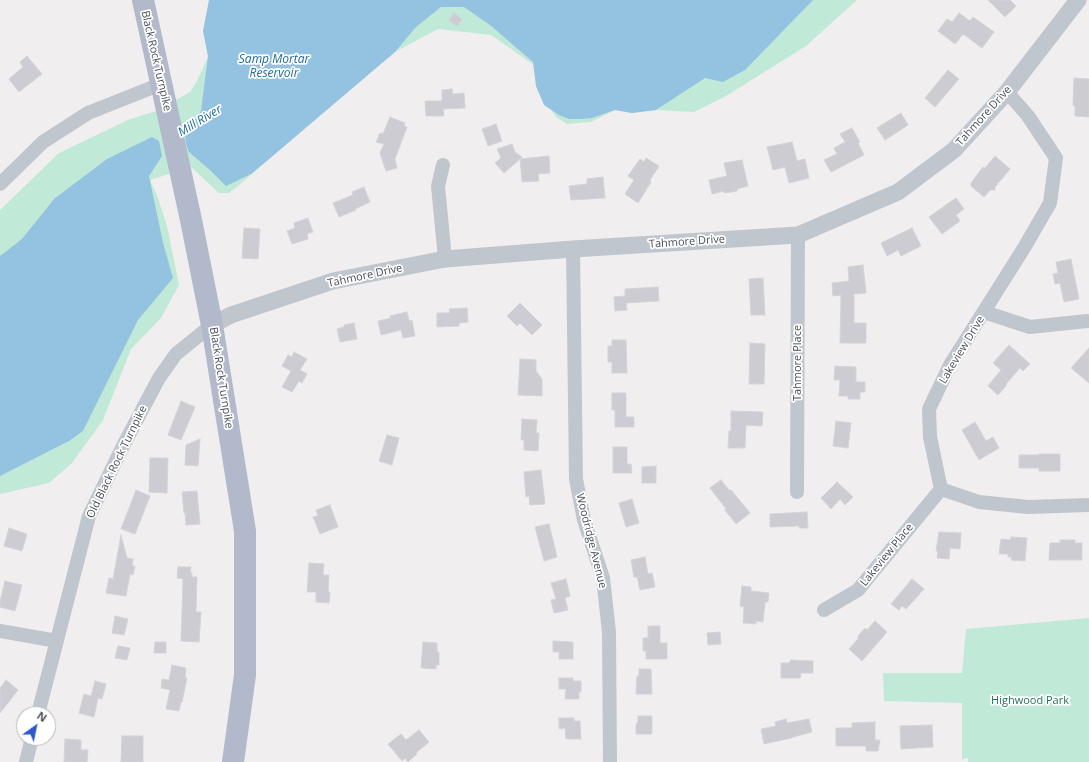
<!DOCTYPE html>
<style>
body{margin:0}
#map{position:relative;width:1089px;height:762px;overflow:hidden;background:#f0eeee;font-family:"Open Sans",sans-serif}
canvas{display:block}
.north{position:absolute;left:16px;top:706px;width:40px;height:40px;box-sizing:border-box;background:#fff;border:1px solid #b6b8bd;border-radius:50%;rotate:33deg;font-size:11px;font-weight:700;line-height:16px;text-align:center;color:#484e59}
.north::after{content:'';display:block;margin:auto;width:14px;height:18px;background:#2e57ca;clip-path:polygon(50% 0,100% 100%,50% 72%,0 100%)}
</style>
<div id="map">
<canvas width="1089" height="762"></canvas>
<div class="north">N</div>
</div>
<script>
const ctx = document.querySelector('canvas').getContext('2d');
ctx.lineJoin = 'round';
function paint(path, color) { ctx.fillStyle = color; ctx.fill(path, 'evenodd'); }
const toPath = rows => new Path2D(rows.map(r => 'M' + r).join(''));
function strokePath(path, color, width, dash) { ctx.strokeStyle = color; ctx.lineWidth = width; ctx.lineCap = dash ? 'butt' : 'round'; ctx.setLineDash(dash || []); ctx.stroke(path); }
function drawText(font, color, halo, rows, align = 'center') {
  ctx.font = font + ' "Open Sans",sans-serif'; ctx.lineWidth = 3.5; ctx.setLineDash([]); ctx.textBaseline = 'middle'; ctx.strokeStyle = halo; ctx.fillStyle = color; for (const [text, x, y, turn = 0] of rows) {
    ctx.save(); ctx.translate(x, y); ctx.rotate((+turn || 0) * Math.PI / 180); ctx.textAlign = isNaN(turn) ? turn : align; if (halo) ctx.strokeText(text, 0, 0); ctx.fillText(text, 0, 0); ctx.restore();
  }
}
paint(toPath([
 [209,0,857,0,806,46,726,96,694,112,656,110,633,113,615,110,591,122,567,124,556,117,548,105,544,72,491,35,438,29,395,52,307,125,244,181,229,193,219,193,191,167,150,180,158,198,167,226,179,285,161,318,131,349,103,420,72,463,49,483,0,494,0,210,59,153,128,120,156,111,190,92,196,83,208,57,204,33],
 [1089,618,1089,762,968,762,968,758,962,759,962,703,884,701,883,673,962,673,966,629]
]), '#c1e9d8');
paint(toPath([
 [209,0,813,0,745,70,723,82,705,78,656,110,632,113,615,110,592,118,581,119,569,119,559,115,544,105,536,86,533,62,490,25,464,7,441,7,416,27,395,52,268,160,251,174,226,186,211,171,189,152,186,144,185,135,201,111,208,56,203,31],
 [152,137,159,141,162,156,149,176,163,243,173,278,138,320,83,431,69,441,0,476,0,256,22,239,54,199,107,159]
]), '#93c3e1');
const building = toPath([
 [988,0,1010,0,1016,6,1005,17,988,0],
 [454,13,462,19,457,26,449,20,454,13],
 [959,13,970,21,973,17,994,32,982,48,963,34,955,44,938,31,947,19,952,22,959,13],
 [27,56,42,74,19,92,9,79,23,67,20,62,27,56],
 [948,70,959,79,935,107,925,98,948,70],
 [1074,78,1089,79,1089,117,1075,116,1075,106,1073,105,1074,78],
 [452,89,453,94,464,93,465,108,443,109,444,116,426,116,425,101,442,101,442,90,452,89],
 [901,113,908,125,885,140,877,128,901,113],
 [390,117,405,123,404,126,407,127,395,159,397,168,386,171,380,153,384,144,376,142,380,133,383,134,390,117],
 [496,124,502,141,488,146,482,129,496,124],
 [852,128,860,142,858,143,864,155,831,172,824,160,837,154,834,148,845,142,840,134,852,128],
 [792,142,797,161,805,159,809,178,789,183,785,167,773,170,767,147,792,142],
 [512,144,515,152,522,157,520,159,549,156,550,173,538,174,539,181,522,182,520,159,504,173,495,163,501,158,497,149,512,144],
 [995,156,1010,169,995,187,995,190,990,190,984,197,971,186,971,183,983,167,985,168,995,156],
 [646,158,659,166,650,180,651,182,638,203,625,194,634,180,628,176,640,159,644,162,646,158],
 [742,160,748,186,737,189,737,191,724,193,724,191,712,194,709,180,727,176,724,163,742,160],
 [603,177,605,198,571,200,569,186,587,184,587,179,603,177],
 [364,187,370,202,355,209,356,210,339,217,333,203,353,195,352,192,364,187],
 [956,198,964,209,956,215,960,221,942,234,929,217,956,198],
 [308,218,313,232,307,234,308,239,292,244,287,231,295,228,294,223,308,218],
 [244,228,260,229,258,259,242,258,244,228],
 [912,228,921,246,901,256,898,250,887,256,881,243,912,228],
 [1071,259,1079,299,1064,302,1060,283,1055,284,1053,274,1058,273,1056,262,1071,259],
 [863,265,866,293,854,294,854,323,866,323,866,343,840,343,841,295,833,296,832,283,849,281,848,267,863,265],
 [763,278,765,315,751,315,749,279,763,278],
 [658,287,659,301,626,303,627,310,615,311,614,297,625,296,625,289,658,287],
 [520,303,542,325,532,335,520,323,517,326,507,316,520,303],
 [467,308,468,322,459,323,459,326,437,327,437,313,450,313,449,309,467,308],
 [407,312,409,321,412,320,415,336,403,338,401,330,381,335,378,321,391,318,390,316,407,312],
 [354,323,357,339,340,342,337,329,344,327,344,325,354,323],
 [612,340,626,340,627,373,612,373,612,362,608,362,608,346,612,346,612,340],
 [750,343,765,344,764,384,749,384,750,343],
 [1009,345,1030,364,1023,371,1020,368,1006,384,1006,386,998,395,988,386,1001,370,993,363,1009,345],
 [1089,348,1089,383,1071,368,1089,348],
 [294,352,307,359,300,370,307,374,302,383,299,381,292,392,282,387,291,371,282,366,288,355,292,357,294,352],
 [520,359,536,360,536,371,542,379,542,396,518,395,520,359],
 [835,366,856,367,856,382,865,382,865,392,860,392,860,399,848,399,848,396,839,396,840,380,834,380,835,366],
 [612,393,626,393,626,417,634,417,634,427,615,427,615,410,612,410,612,393],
 [181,401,195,407,181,440,168,435,181,401],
 [731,411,763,412,762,426,746,425,745,448,728,448,729,431,731,431,731,411],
 [522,419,537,420,536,433,539,433,538,451,524,450,524,440,521,440,522,419],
 [836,421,851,423,848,448,833,446,836,421],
 [975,422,986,441,993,437,999,448,979,460,962,430,975,422],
 [387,435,399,438,392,465,379,461,387,435],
 [200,439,198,466,185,465,186,445,200,439],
 [613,447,627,447,627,464,631,464,632,473,613,473,613,447],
 [1039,454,1060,454,1060,471,1039,471,1039,468,1019,468,1019,455,1039,455,1039,454],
 [150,458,168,458,167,493,149,492,150,458],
 [656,466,656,483,642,483,642,467,656,466],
 [541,470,545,504,530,505,529,496,526,497,524,472,541,470],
 [721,480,729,490,731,490,750,513,736,524,724,509,727,510,710,488,721,480],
 [837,482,853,497,845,505,840,499,831,509,821,498,837,482],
 [136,490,150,496,135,534,121,529,136,490],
 [197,491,200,524,186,525,185,513,184,513,182,492,197,491],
 [632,499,639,523,626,527,619,503,632,499],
 [330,505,338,527,320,534,313,517,318,516,316,510,330,505],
 [807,512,808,528,799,528,799,526,770,527,770,514,807,512],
 [549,524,557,557,544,561,535,527,549,524],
 [9,528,27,534,22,551,4,546,9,528],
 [939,532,961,533,960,549,950,548,949,559,937,558,938,551,936,551,939,532],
 [121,535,127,558,133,559,132,566,135,566,133,575,130,574,126,596,106,593,109,578,113,579,121,535],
 [1011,537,1027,538,1025,561,1011,560,1012,557,1008,557,1008,554,999,554,1001,539,1011,540,1011,537],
 [1060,540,1075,540,1075,543,1082,543,1082,560,1049,560,1050,543,1060,543,1060,540],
 [645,557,648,574,652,573,655,587,640,590,637,577,634,577,631,560,645,557],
 [309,563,324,564,323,575,329,575,328,592,330,592,329,603,316,602,316,592,307,592,309,563],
 [178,567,191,567,190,573,192,573,192,577,197,577,196,612,201,612,199,642,181,641,183,579,177,578,178,567],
 [566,579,570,596,565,598,568,610,554,613,551,600,556,599,551,583,566,579],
 [912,579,924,589,906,609,902,606,899,610,891,604,912,579],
 [5,581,22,585,15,611,0,607,0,602,5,581],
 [742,586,751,587,751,591,769,593,768,602,765,602,763,622,756,621,756,624,743,623,744,607,740,606,742,586],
 [115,616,128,619,124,635,112,633,115,616],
 [875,621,887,632,862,661,849,649,858,639,858,636,865,628,867,630,875,621],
 [648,626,660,626,660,643,667,643,667,659,646,659,646,651,643,651,643,638,648,638,648,626],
 [720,632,721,644,708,645,707,633,720,632],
 [553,641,573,642,573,659,559,659,559,652,553,652,553,641],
 [155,642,166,642,166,653,154,653,155,642],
 [423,642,437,643,437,652,439,652,439,665,436,665,436,669,421,668,423,642],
 [118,646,130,648,127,660,115,658,118,646],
 [791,660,813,661,813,673,801,673,800,678,781,678,781,663,789,663,791,660],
 [172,665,186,668,185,678,187,678,182,702,181,702,179,711,166,709,170,690,161,688,162,679,169,680,172,665],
 [639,669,651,669,652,694,636,694,637,676,639,676,639,669],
 [559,678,573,678,573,681,581,681,581,692,579,692,579,699,565,699,566,689,559,689,559,678],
 [6,680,18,690,0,713,0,688,6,680],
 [95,681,106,684,102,699,98,698,94,717,79,713,84,694,91,696,95,681],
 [638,716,652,716,652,733,651,734,636,734,636,724,638,722,638,716],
 [559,718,574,718,574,721,580,721,581,739,566,739,565,728,559,729,559,718],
 [786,719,787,723,809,719,812,732,793,737,791,738,764,744,761,729,776,726,775,722,786,719],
 [875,722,875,740,880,740,878,751,866,751,866,746,836,746,836,728,852,728,852,723,875,722],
 [932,725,933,747,901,749,900,726,932,725],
 [419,730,429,742,416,753,417,754,408,762,405,758,402,761,388,744,401,734,406,740,419,730],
 [122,736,143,736,143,762,121,762,122,736],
 [65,739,81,740,81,750,88,750,87,762,64,762,65,739]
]);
paint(building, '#ccccd2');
strokePath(building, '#d3d3d9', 1);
strokePath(toPath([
 [443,165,438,186,445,259],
 [0,184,43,142,88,113,161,84],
 [573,249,576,479,584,520,603,578,609,632,610,762],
 [984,312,1030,327,1087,321],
 [941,489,930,437,929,409,950,365,1024,248,1050,203,1056,158,1028,116,1007,92],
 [941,489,979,502,1028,507,1089,505],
 [797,492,798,235],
 [824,610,858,590,941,489],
 [0,631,57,641],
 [38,714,89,516,124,444,159,378,176,354,212,325],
 [26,762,32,738]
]), '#c0c6ce', 14);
strokePath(toPath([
 [212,325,231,315,333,281,445,259,573,249,798,235,898,192,954,150,1007,92,1078,0]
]), '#c0c6ce', 17);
strokePath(toPath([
 [143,0,191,220,212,325,245,531,245,675,233,762]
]), '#b1b9ca', 22);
drawText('11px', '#484e59', '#fff', [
 ["Black Rock Turnpike",156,61,77],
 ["Tahmore Drive",984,116,-48],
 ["Tahmore Drive",687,242,-4],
 ["Tahmore Drive",365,276,-12],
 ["Lakeview Drive",962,350,-59],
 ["Tahmore Place",798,363,-90],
 ["Black Rock Turnpike",221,378,81],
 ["Old Black Rock Turnpike",117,462,-64],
 ["Woodridge Avenue",591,541,76],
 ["Lakeview Place",887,555,-51]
]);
drawText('11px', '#227258', '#fff', [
 ["Highwood Park",1030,701]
]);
drawText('italic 12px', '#1d6897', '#fff', [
 ["Samp Mortar",274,60],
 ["Reservoir",274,74],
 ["Mill River",200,121,-31]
]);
</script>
